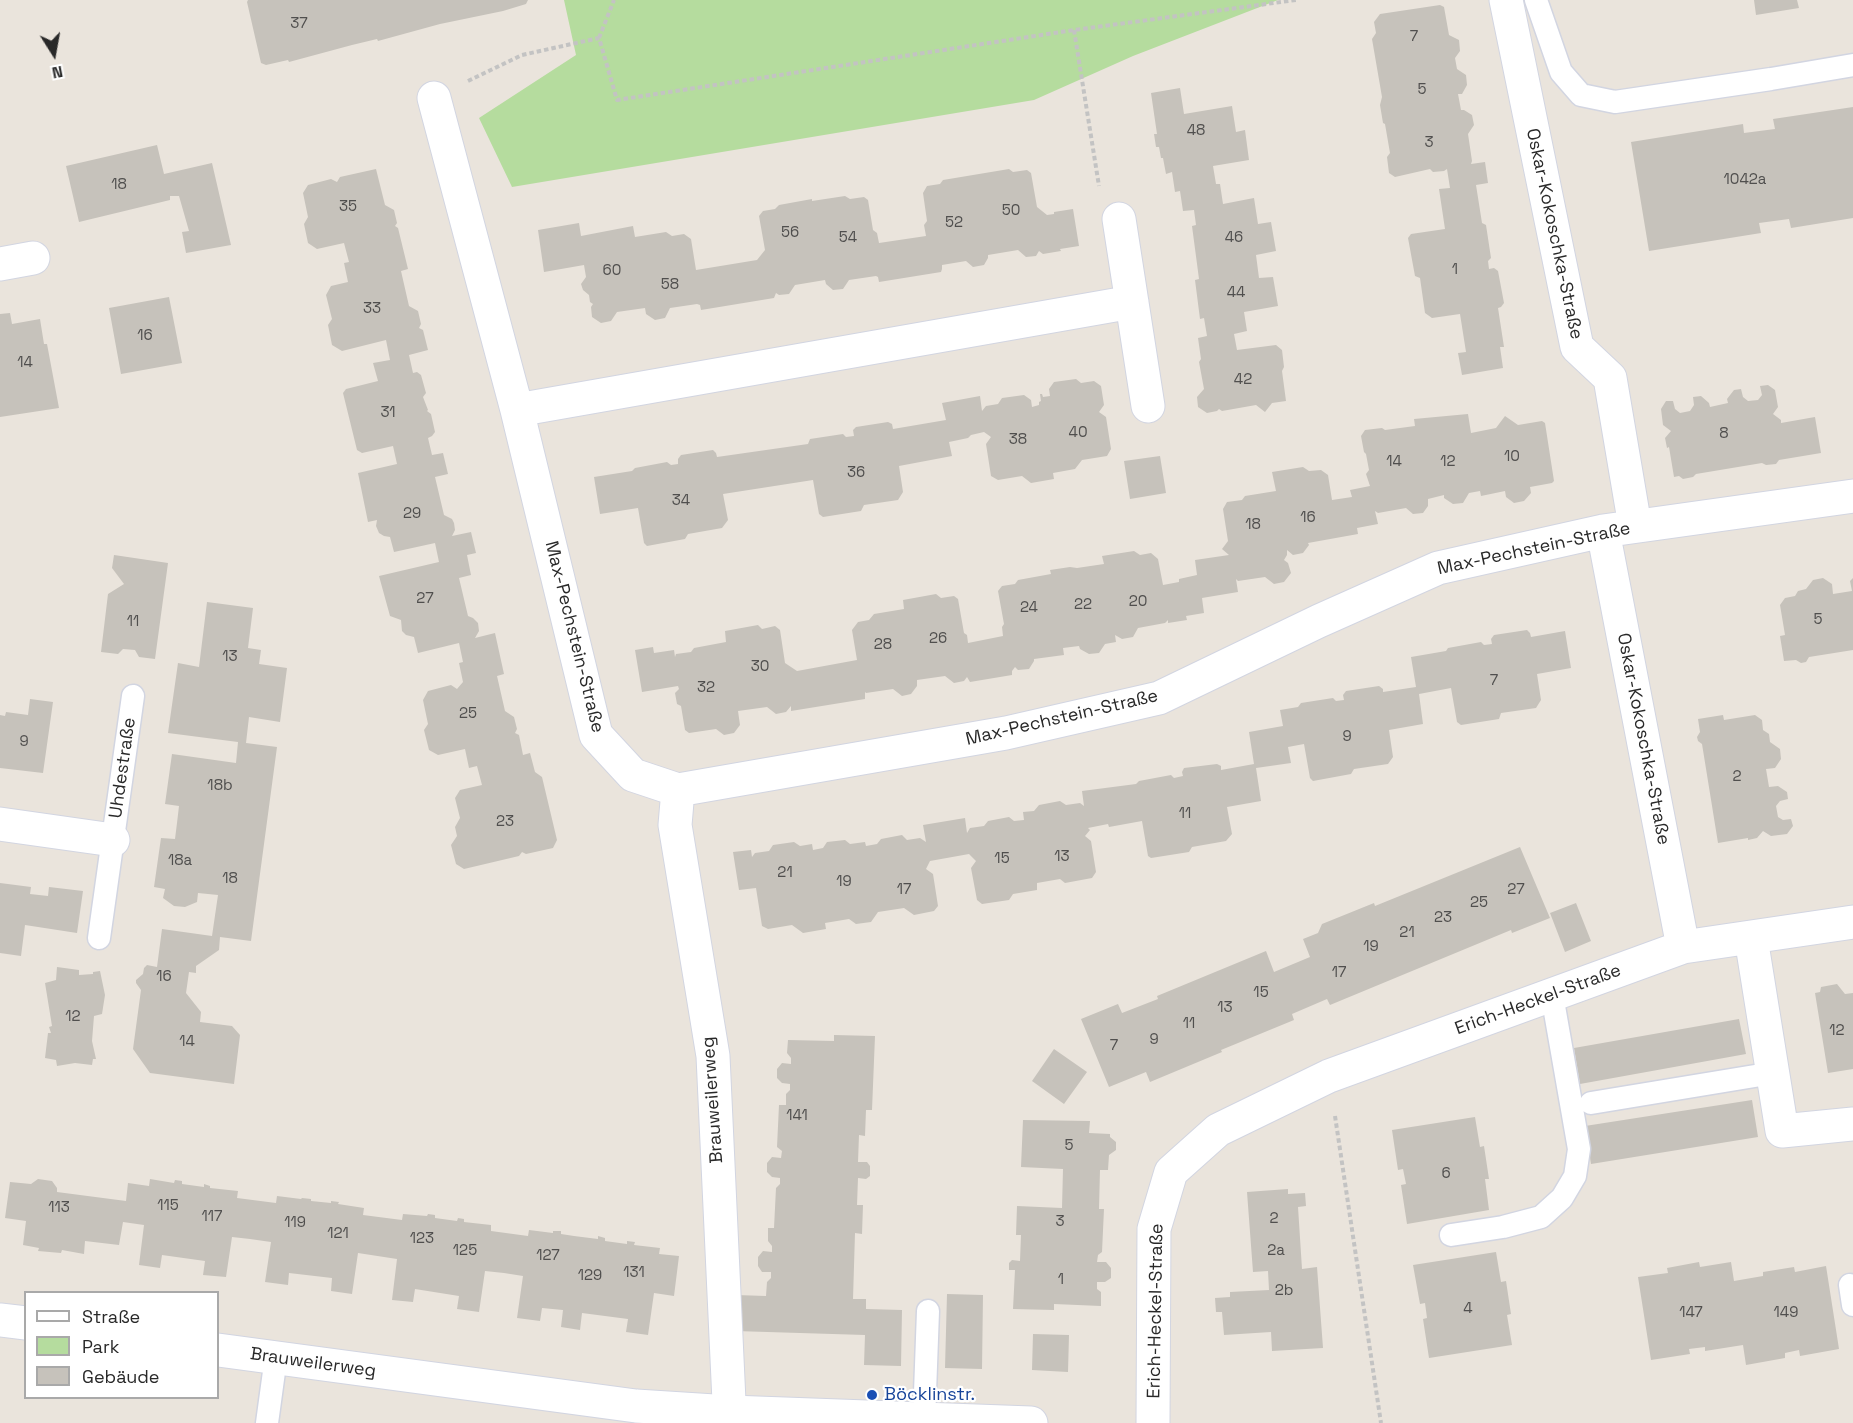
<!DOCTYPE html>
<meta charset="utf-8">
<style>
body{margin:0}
#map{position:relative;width:1853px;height:1423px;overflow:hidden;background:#eae4dc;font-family:"Space Grotesk",sans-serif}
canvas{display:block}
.legend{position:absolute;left:24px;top:1291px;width:195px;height:108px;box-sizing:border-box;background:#fff;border:2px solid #a9a9a9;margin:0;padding:8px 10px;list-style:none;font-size:18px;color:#292929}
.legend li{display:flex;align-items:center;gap:12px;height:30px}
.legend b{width:30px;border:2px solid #a9a9a9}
.north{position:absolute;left:24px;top:24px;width:60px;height:60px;-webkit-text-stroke:4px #fff;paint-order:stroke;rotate:169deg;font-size:16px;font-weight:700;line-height:24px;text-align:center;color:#292929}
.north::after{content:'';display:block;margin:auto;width:21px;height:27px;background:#292929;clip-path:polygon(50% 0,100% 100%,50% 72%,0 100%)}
</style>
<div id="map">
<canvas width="1853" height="1423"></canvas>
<ul class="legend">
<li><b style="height:8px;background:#fff"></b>Straße</li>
<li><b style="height:16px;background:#b5dc9e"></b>Park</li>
<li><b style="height:16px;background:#c6c2bb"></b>Gebäude</li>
</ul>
<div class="north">N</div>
</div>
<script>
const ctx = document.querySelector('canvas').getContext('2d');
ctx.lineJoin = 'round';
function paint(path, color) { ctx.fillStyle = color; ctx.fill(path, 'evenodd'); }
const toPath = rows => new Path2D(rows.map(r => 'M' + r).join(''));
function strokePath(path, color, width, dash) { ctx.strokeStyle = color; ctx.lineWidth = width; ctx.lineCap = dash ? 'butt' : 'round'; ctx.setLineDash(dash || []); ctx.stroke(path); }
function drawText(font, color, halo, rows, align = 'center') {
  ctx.font = font + ' "Space Grotesk",sans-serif'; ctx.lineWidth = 4.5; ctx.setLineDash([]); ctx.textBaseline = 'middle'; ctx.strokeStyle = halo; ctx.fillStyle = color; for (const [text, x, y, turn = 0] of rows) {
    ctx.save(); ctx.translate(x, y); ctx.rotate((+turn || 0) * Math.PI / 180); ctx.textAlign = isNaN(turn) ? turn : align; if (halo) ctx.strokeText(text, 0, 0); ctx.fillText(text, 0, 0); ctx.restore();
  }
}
paint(toPath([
 [564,0,1278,0,1133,56,1034,100,512,187,479,118,576,55]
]), '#b5dc9e');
paint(toPath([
 [248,0,528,0,526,4,503,11,440,24,378,41,377,39,352,45,289,62,288,60,266,65,261,63,247,2],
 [1754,0,1797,0,1799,8,1756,15],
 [1440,5,1444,7,1449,35,1459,40,1460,51,1455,58,1457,69,1466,75,1467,85,1462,94,1458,94,1461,110,1464,110,1472,115,1474,125,1468,134,1472,161,1471,164,1485,162,1488,183,1476,185,1482,223,1486,225,1491,258,1488,261,1489,269,1494,268,1498,271,1504,303,1501,307,1498,308,1504,347,1500,347,1503,368,1462,375,1458,353,1466,352,1460,314,1432,318,1425,313,1420,278,1415,276,1408,238,1411,234,1445,229,1439,189,1450,188,1447,169,1444,171,1433,172,1430,169,1395,177,1389,173,1387,157,1390,153,1385,124,1383,123,1380,105,1382,97,1372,39,1376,33,1374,22,1380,14],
 [1180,88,1184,114,1232,106,1236,132,1245,130,1249,160,1213,166,1216,184,1220,184,1223,204,1254,198,1258,224,1271,222,1276,251,1256,255,1259,278,1273,277,1278,306,1244,312,1247,331,1234,334,1237,350,1276,345,1282,350,1284,367,1282,371,1286,401,1272,403,1265,412,1256,405,1222,411,1219,409,1217,411,1207,413,1198,407,1197,397,1204,389,1199,362,1201,359,1198,338,1207,336,1204,318,1200,319,1195,280,1199,279,1192,226,1196,225,1194,210,1183,211,1180,191,1175,192,1172,172,1166,174,1163,158,1161,158,1159,147,1156,147,1154,134,1157,134,1151,93],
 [1853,107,1853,218,1791,228,1789,219,1759,223,1761,233,1649,251,1631,142,1743,124,1744,133,1775,129,1773,119],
 [157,145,164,174,212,163,231,245,186,253,182,232,189,231,179,196,170,196,170,200,79,222,66,166],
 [376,169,385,205,394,210,397,223,395,226,398,228,408,269,401,271,409,306,418,311,421,324,419,328,423,330,428,350,409,355,413,373,417,372,421,375,426,393,423,397,428,410,427,411,431,414,435,432,432,436,428,438,432,455,443,453,448,474,435,477,444,515,452,519,454,523,455,530,452,536,471,532,476,553,467,555,471,575,459,578,468,616,473,618,478,623,479,631,475,638,495,633,504,674,497,676,505,711,514,717,517,729,515,733,519,735,523,755,530,753,535,772,542,777,557,840,553,848,526,854,522,852,519,856,464,869,456,864,451,845,457,836,455,827,460,818,455,798,460,790,482,785,477,766,469,768,465,749,438,755,429,750,424,730,428,724,423,700,428,691,451,685,457,689,463,682,459,663,463,662,459,643,418,653,414,637,406,635,402,631,401,620,390,616,379,576,439,562,435,543,394,552,390,537,384,536,379,533,376,526,377,520,368,522,358,473,397,464,393,446,362,453,357,450,343,393,346,389,378,381,373,363,390,360,386,340,342,351,332,345,328,325,332,319,326,295,331,286,348,282,344,263,349,262,344,243,317,249,308,243,304,224,308,217,303,193,308,185,331,179,337,182,340,177],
 [1009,169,1013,172,1027,170,1031,173,1037,207,1047,215,1054,214,1054,212,1073,209,1079,246,1060,249,1061,251,1043,254,1039,251,1036,256,1026,257,1018,250,988,255,988,258,984,265,973,267,966,261,942,265,942,269,941,272,879,282,878,277,876,276,849,280,843,289,833,290,826,284,825,280,795,285,789,294,779,295,776,293,774,298,701,310,700,305,697,304,670,308,665,318,655,320,646,314,645,308,617,312,611,321,601,323,592,317,591,307,593,304,590,302,589,295,583,290,581,284,586,277,584,265,544,272,538,230,579,223,581,236,633,226,635,237,666,232,672,236,684,234,691,239,696,270,757,260,765,250,759,216,763,211,775,209,779,205,812,199,812,201,845,196,850,199,864,197,868,200,873,230,877,233,879,243,926,236,924,225,927,221,923,193,927,186,940,184,943,180],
 [169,297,182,363,121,374,109,308],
 [10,313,12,324,40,319,44,344,47,344,59,408,0,417,0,314],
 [1076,379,1081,383,1094,381,1101,386,1104,405,1099,412,1106,417,1111,449,1107,456,1082,460,1075,469,1053,473,1054,479,1031,483,1022,476,998,480,991,476,986,444,991,437,984,432,971,435,968,438,949,442,952,456,899,466,903,492,898,500,864,505,861,511,823,517,819,514,813,480,723,494,728,520,722,528,688,534,685,539,647,546,644,543,638,508,600,514,594,477,632,471,635,468,667,462,671,465,678,464,678,459,681,455,713,450,716,453,717,457,808,444,810,439,843,434,846,437,854,436,853,430,856,427,888,422,892,424,893,429,946,420,942,403,980,396,982,411,986,406,998,404,1002,398,1024,395,1031,400,1032,407,1039,405,1039,402,1041,401,1040,394,1042,394,1043,397,1050,396,1049,389,1054,382],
 [1768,385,1775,390,1778,407,1773,414,1781,420,1781,423,1815,417,1821,453,1779,460,1776,464,1766,465,1762,463,1696,474,1693,477,1683,479,1679,476,1674,477,1669,447,1667,448,1665,438,1671,431,1663,425,1661,409,1666,401,1673,401,1675,409,1680,413,1690,411,1694,405,1693,397,1701,396,1709,403,1710,407,1728,403,1727,399,1734,390,1741,389,1743,397,1748,401,1758,400,1762,395,1760,386],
 [1468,414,1471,433,1496,428,1505,416,1518,425,1542,421,1545,423,1554,481,1552,483,1530,487,1531,493,1524,501,1514,503,1506,497,1505,491,1481,496,1480,491,1469,493,1463,503,1453,504,1444,498,1444,495,1428,499,1428,506,1423,513,1413,514,1406,508,1378,513,1375,511,1378,524,1357,528,1358,534,1308,543,1309,545,1303,553,1293,555,1287,550,1287,555,1284,560,1288,563,1291,573,1284,582,1274,584,1265,577,1238,581,1236,579,1238,592,1202,598,1204,613,1186,616,1187,620,1168,623,1168,620,1165,623,1138,628,1133,637,1122,639,1115,635,1116,642,1105,644,1099,653,1089,654,1080,649,1079,646,1063,648,1064,655,1034,659,1034,661,1029,669,1018,670,1015,667,1012,671,1012,675,970,682,967,677,964,681,954,683,945,676,917,680,917,686,911,694,902,696,893,689,866,693,865,692,865,699,791,711,791,706,786,712,776,714,767,707,738,711,740,725,734,733,724,735,716,729,689,733,685,730,681,706,677,704,675,693,679,689,678,686,642,692,635,650,653,647,654,653,674,650,675,657,676,654,691,652,694,648,726,642,725,631,758,625,762,629,775,626,780,630,785,663,797,671,857,660,852,630,858,622,869,620,874,614,904,609,903,600,936,594,941,598,954,596,958,599,964,633,967,635,968,643,1003,636,1002,627,1004,624,998,591,1002,586,1015,584,1018,580,1051,574,1050,570,1070,567,1077,568,1104,564,1102,556,1134,551,1140,555,1151,553,1158,559,1163,585,1179,582,1179,579,1197,575,1195,560,1229,555,1222,549,1228,541,1223,509,1227,502,1242,500,1245,496,1276,491,1272,472,1303,467,1309,471,1321,470,1328,475,1332,500,1352,497,1350,490,1370,486,1366,474,1369,470,1366,454,1364,452,1361,436,1365,430,1382,428,1385,430,1415,426,1414,419],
 [1160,456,1166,493,1130,499,1124,461],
 [114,555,168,563,155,659,139,657,135,650,123,649,118,654,101,652,108,594,124,584,112,568],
 [1823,578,1832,584,1833,594,1852,591,1850,581,1853,578,1853,650,1809,657,1806,662,1801,663,1796,660,1784,661,1780,636,1785,635,1780,605,1785,598,1795,596,1798,591,1806,589,1813,580],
 [207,602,253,608,248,648,261,650,259,664,287,668,280,722,249,717,246,743,277,747,251,941,220,937,219,950,196,966,196,973,189,972,186,993,201,1012,200,1022,232,1026,240,1035,234,1084,150,1073,133,1049,141,990,136,983,136,980,143,974,144,968,147,965,157,967,162,929,212,936,218,895,198,893,197,902,185,907,174,906,163,898,165,889,154,887,161,838,175,839,177,823,179,806,165,804,172,754,236,763,238,742,168,733,178,663,199,667],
 [1527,630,1530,633,1531,637,1565,631,1571,668,1537,674,1541,700,1536,708,1501,713,1499,719,1461,725,1457,722,1451,688,1419,694,1423,724,1389,730,1393,757,1388,764,1354,769,1351,774,1313,781,1310,778,1304,744,1288,747,1291,763,1256,768,1261,801,1227,807,1232,834,1226,841,1192,847,1189,852,1151,858,1148,856,1142,821,1109,827,1108,824,1088,828,1090,830,1085,836,1091,841,1096,872,1092,878,1065,883,1060,879,1037,883,1037,890,1013,894,1009,900,982,904,977,900,971,868,976,861,969,854,930,861,926,869,933,874,938,906,934,911,914,915,904,908,878,912,871,922,856,924,849,919,825,923,826,929,803,933,792,925,768,929,762,926,756,888,739,890,733,852,751,850,752,857,755,853,769,851,773,845,794,842,800,846,812,844,813,850,823,848,827,842,845,840,850,844,865,842,866,846,877,844,881,839,902,835,907,840,920,838,926,842,923,825,965,818,967,833,970,828,984,826,988,821,1009,817,1014,821,1024,820,1023,812,1034,811,1039,805,1060,801,1066,805,1080,803,1084,806,1082,791,1136,784,1139,781,1171,775,1174,778,1183,776,1182,772,1184,768,1217,764,1221,766,1221,770,1254,764,1249,732,1283,726,1280,710,1298,707,1301,703,1333,698,1336,701,1344,700,1343,695,1346,691,1379,686,1383,689,1383,692,1416,687,1411,657,1446,651,1448,648,1481,642,1484,645,1492,644,1491,639,1494,635],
 [30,699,53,702,43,773,0,768,0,715,5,716,6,712,28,715],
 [1723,715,1724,720,1755,715,1762,720,1763,730,1769,734,1770,742,1780,749,1781,759,1775,768,1766,769,1769,787,1778,786,1787,792,1788,799,1780,801,1776,806,1778,817,1783,820,1791,819,1793,826,1787,834,1771,836,1763,831,1757,838,1748,840,1748,838,1718,843,1702,744,1698,741,1697,737,1700,732,1698,719],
 [1520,847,1550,918,1512,933,1511,930,1330,1005,1327,999,1292,1014,1294,1020,1221,1050,1222,1052,1150,1082,1146,1072,1109,1087,1081,1019,1118,1004,1122,1013,1158,999,1157,996,1266,951,1274,972,1310,957,1303,939,1318,933,1322,924,1374,903,1375,906],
 [0,883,31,887,30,894,48,896,49,887,83,891,77,933,25,925,21,956,0,953],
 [1576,903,1591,941,1565,952,1550,913],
 [57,967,79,970,79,975,93,974,93,972,100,971,105,995,102,1014,94,1016,92,1041,96,1059,93,1059,92,1065,75,1063,57,1066,56,1060,45,1058,48,1033,51,1033,49,1027,52,1026,45,983,56,980],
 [1837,984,1845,994,1853,993,1853,1069,1828,1073,1815,993,1820,992,1821,987],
 [1739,1019,1746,1054,1580,1084,1574,1048],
 [834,1035,875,1036,872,1110,866,1110,865,1136,859,1135,858,1162,867,1162,870,1166,870,1176,866,1179,858,1178,857,1205,863,1205,862,1234,855,1233,853,1299,866,1299,866,1309,902,1310,901,1366,864,1365,865,1335,735,1331,736,1295,766,1296,767,1282,771,1278,771,1272,762,1272,758,1266,758,1257,763,1251,772,1252,772,1246,768,1241,768,1228,774,1228,776,1188,780,1184,780,1178,772,1177,767,1172,767,1163,772,1157,781,1158,782,1151,777,1147,779,1105,786,1105,786,1094,790,1090,790,1084,782,1083,777,1078,777,1069,782,1063,791,1064,791,1058,787,1053,788,1040,834,1041],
 [1054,1049,1087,1072,1064,1104,1032,1081],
 [1752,1100,1758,1137,1591,1164,1585,1126],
 [1475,1117,1480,1147,1484,1146,1489,1179,1485,1179,1489,1210,1407,1224,1401,1185,1406,1184,1403,1169,1398,1170,1392,1130],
 [1023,1120,1090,1121,1089,1133,1110,1134,1110,1137,1116,1142,1116,1150,1109,1155,1108,1170,1100,1170,1099,1209,1104,1209,1102,1252,1098,1255,1097,1262,1106,1262,1111,1268,1111,1278,1105,1282,1097,1282,1097,1289,1101,1292,1101,1306,1054,1304,1054,1310,1013,1309,1015,1270,1009,1270,1009,1263,1012,1260,1020,1261,1021,1235,1016,1235,1017,1206,1062,1208,1063,1169,1021,1167],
 [38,1179,52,1181,57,1188,57,1192,126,1201,128,1183,149,1186,150,1179,174,1183,175,1180,182,1181,182,1184,204,1187,204,1184,210,1186,210,1188,238,1191,237,1198,276,1203,277,1196,301,1199,302,1198,311,1199,311,1201,331,1203,331,1201,339,1202,338,1204,364,1208,363,1215,402,1220,403,1214,427,1216,428,1214,435,1215,435,1218,457,1221,458,1218,464,1219,464,1222,491,1225,491,1231,528,1236,529,1230,553,1233,553,1231,561,1231,561,1234,574,1236,598,1239,598,1236,605,1238,605,1241,627,1244,627,1241,635,1242,634,1245,660,1248,659,1254,679,1256,674,1296,654,1293,648,1335,626,1332,628,1319,582,1313,580,1330,561,1327,563,1310,542,1308,540,1321,517,1318,523,1276,504,1273,485,1271,479,1312,457,1309,459,1296,415,1289,413,1302,392,1300,397,1259,358,1253,352,1294,331,1291,332,1278,289,1273,288,1285,265,1282,271,1242,250,1239,232,1237,226,1277,203,1275,205,1261,162,1255,160,1268,139,1265,144,1225,123,1222,119,1245,85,1241,84,1254,62,1250,61,1253,38,1251,39,1248,23,1245,26,1221,5,1218,10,1182,31,1184],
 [1288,1189,1288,1194,1305,1193,1306,1206,1298,1207,1302,1269,1317,1267,1323,1348,1272,1351,1271,1332,1224,1335,1222,1312,1216,1312,1215,1298,1230,1297,1230,1292,1269,1290,1268,1271,1253,1272,1247,1192],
 [1496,1252,1501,1282,1506,1281,1511,1314,1507,1315,1512,1345,1429,1358,1423,1319,1427,1318,1425,1303,1420,1304,1413,1265],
 [1699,1262,1700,1267,1731,1262,1734,1281,1763,1276,1763,1272,1794,1267,1795,1272,1826,1266,1839,1349,1800,1356,1799,1350,1785,1353,1785,1358,1746,1365,1743,1345,1705,1351,1705,1347,1689,1349,1690,1354,1651,1360,1638,1277,1668,1273,1667,1268],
 [947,1294,983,1295,982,1369,945,1368],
 [1033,1334,1069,1335,1068,1372,1032,1370]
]), '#c6c2bb');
const lane = toPath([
 [1536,0,1561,72,1581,95,1615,102,1771,79,1853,65],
 [99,938,133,696],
 [1591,1103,1773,1073],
 [1451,1235,1503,1227,1541,1217,1562,1198,1575,1176,1579,1149,1552,995],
 [1850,1285,1853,1305],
 [924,1420,928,1311],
 [267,1423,276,1357]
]);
const street = toPath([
 [1506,0,1577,347,1610,378,1635,526],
 [434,98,517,410,596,735,633,775,678,790,1006,733,1159,698,1319,621,1438,568,1603,531,1853,496],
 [1119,219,1148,406],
 [0,264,33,258],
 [517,410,1132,302],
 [1603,531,1683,947],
 [678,790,675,825,713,1056,730,1423],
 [0,824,113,840],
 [1751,938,1782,1131,1853,1124],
 [1153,1423,1154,1229,1171,1172,1218,1130,1329,1076,1683,947,1853,922]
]);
const secondary = toPath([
 [0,1320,26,1323],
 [218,1350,636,1406,730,1412,1031,1423]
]);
strokePath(lane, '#d2d5e1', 25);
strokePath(street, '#d2d5e1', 35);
strokePath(secondary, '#d2d5e1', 35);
strokePath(toPath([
 [1074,30,1099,186],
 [599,38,614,0],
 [468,81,522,55,599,38,617,100,1074,30,1296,0],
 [1335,1116,1381,1423]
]), '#c3c3c3', 4, [4.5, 3]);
strokePath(lane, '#fff', 22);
strokePath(street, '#fff', 33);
strokePath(secondary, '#fff', 33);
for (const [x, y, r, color] of [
 [872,1395,6,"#1a4fb4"]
]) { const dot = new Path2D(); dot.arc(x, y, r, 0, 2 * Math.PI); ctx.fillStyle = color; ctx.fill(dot); strokePath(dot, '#fff', 2); }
drawText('15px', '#504f4e', null, [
 ["37",299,24],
 ["7",1414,37],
 ["5",1422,90],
 ["48",1196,131],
 ["3",1429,143],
 ["1042a",1745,180],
 ["18",119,185],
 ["35",348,207],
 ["50",1011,211],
 ["52",954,223],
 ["56",790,233],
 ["54",848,238],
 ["46",1234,238],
 ["1",1455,270],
 ["60",612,271],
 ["58",670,285],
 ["44",1236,293],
 ["33",372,309],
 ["16",145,336],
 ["14",25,363],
 ["42",1243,380],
 ["31",388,413],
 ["40",1078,433],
 ["8",1724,434],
 ["38",1018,440],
 ["10",1512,457],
 ["14",1394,462],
 ["12",1448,462],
 ["36",856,473],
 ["34",681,501],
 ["29",412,514],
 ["16",1308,518],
 ["18",1253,525],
 ["27",425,599],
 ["20",1138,602],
 ["22",1083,605],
 ["24",1029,608],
 ["5",1818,620],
 ["11",133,622],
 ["26",938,639],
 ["28",883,645],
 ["13",230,657],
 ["30",760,667],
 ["7",1494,681],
 ["32",706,688],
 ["25",468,714],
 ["9",1347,737],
 ["9",24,742],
 ["2",1737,777],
 ["18b",220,786],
 ["11",1185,814],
 ["23",505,822],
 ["13",1062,857],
 ["15",1002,859],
 ["18a",180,861],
 ["21",785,873],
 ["18",230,879],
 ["19",844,882],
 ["17",904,890],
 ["27",1516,890],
 ["25",1479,903],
 ["23",1443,918],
 ["21",1407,933],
 ["19",1371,947],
 ["17",1339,973],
 ["16",164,977],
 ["15",1261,993],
 ["13",1225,1008],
 ["12",73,1017],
 ["11",1189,1024],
 ["12",1837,1031],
 ["9",1154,1040],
 ["14",187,1042],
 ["7",1114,1046],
 ["141",797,1116],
 ["5",1069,1146],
 ["6",1446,1174],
 ["115",168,1206],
 ["113",59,1208],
 ["117",212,1217],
 ["2",1274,1219],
 ["3",1060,1222],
 ["119",295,1223],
 ["121",338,1234],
 ["123",422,1239],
 ["125",465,1251],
 ["2a",1276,1251],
 ["127",548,1256],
 ["131",634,1273],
 ["129",590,1276],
 ["1",1061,1280],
 ["2b",1284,1291],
 ["4",1468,1309],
 ["147",1691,1313],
 ["149",1786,1313]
]);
drawText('18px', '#292929', '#fff', [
 ["Oskar-Kokoschka-Straße",1554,234,78],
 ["Max-Pechstein-Straße",1534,549,-12],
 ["Max-Pechstein-Straße",574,637,76],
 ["Max-Pechstein-Straße",1062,718,-13],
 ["Oskar-Kokoschka-Straße",1643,739,79],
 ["Uhdestraße",123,768,-82],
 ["Erich-Heckel-Straße",1538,1000,-20],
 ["Brauweilerweg",713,1100,-94],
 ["Erich-Heckel-Straße",1156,1311,-89],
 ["Brauweilerweg",313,1363,8]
]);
drawText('18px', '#164399', '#fff', [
 ["Böcklinstr.",884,1395]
], 'left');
</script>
